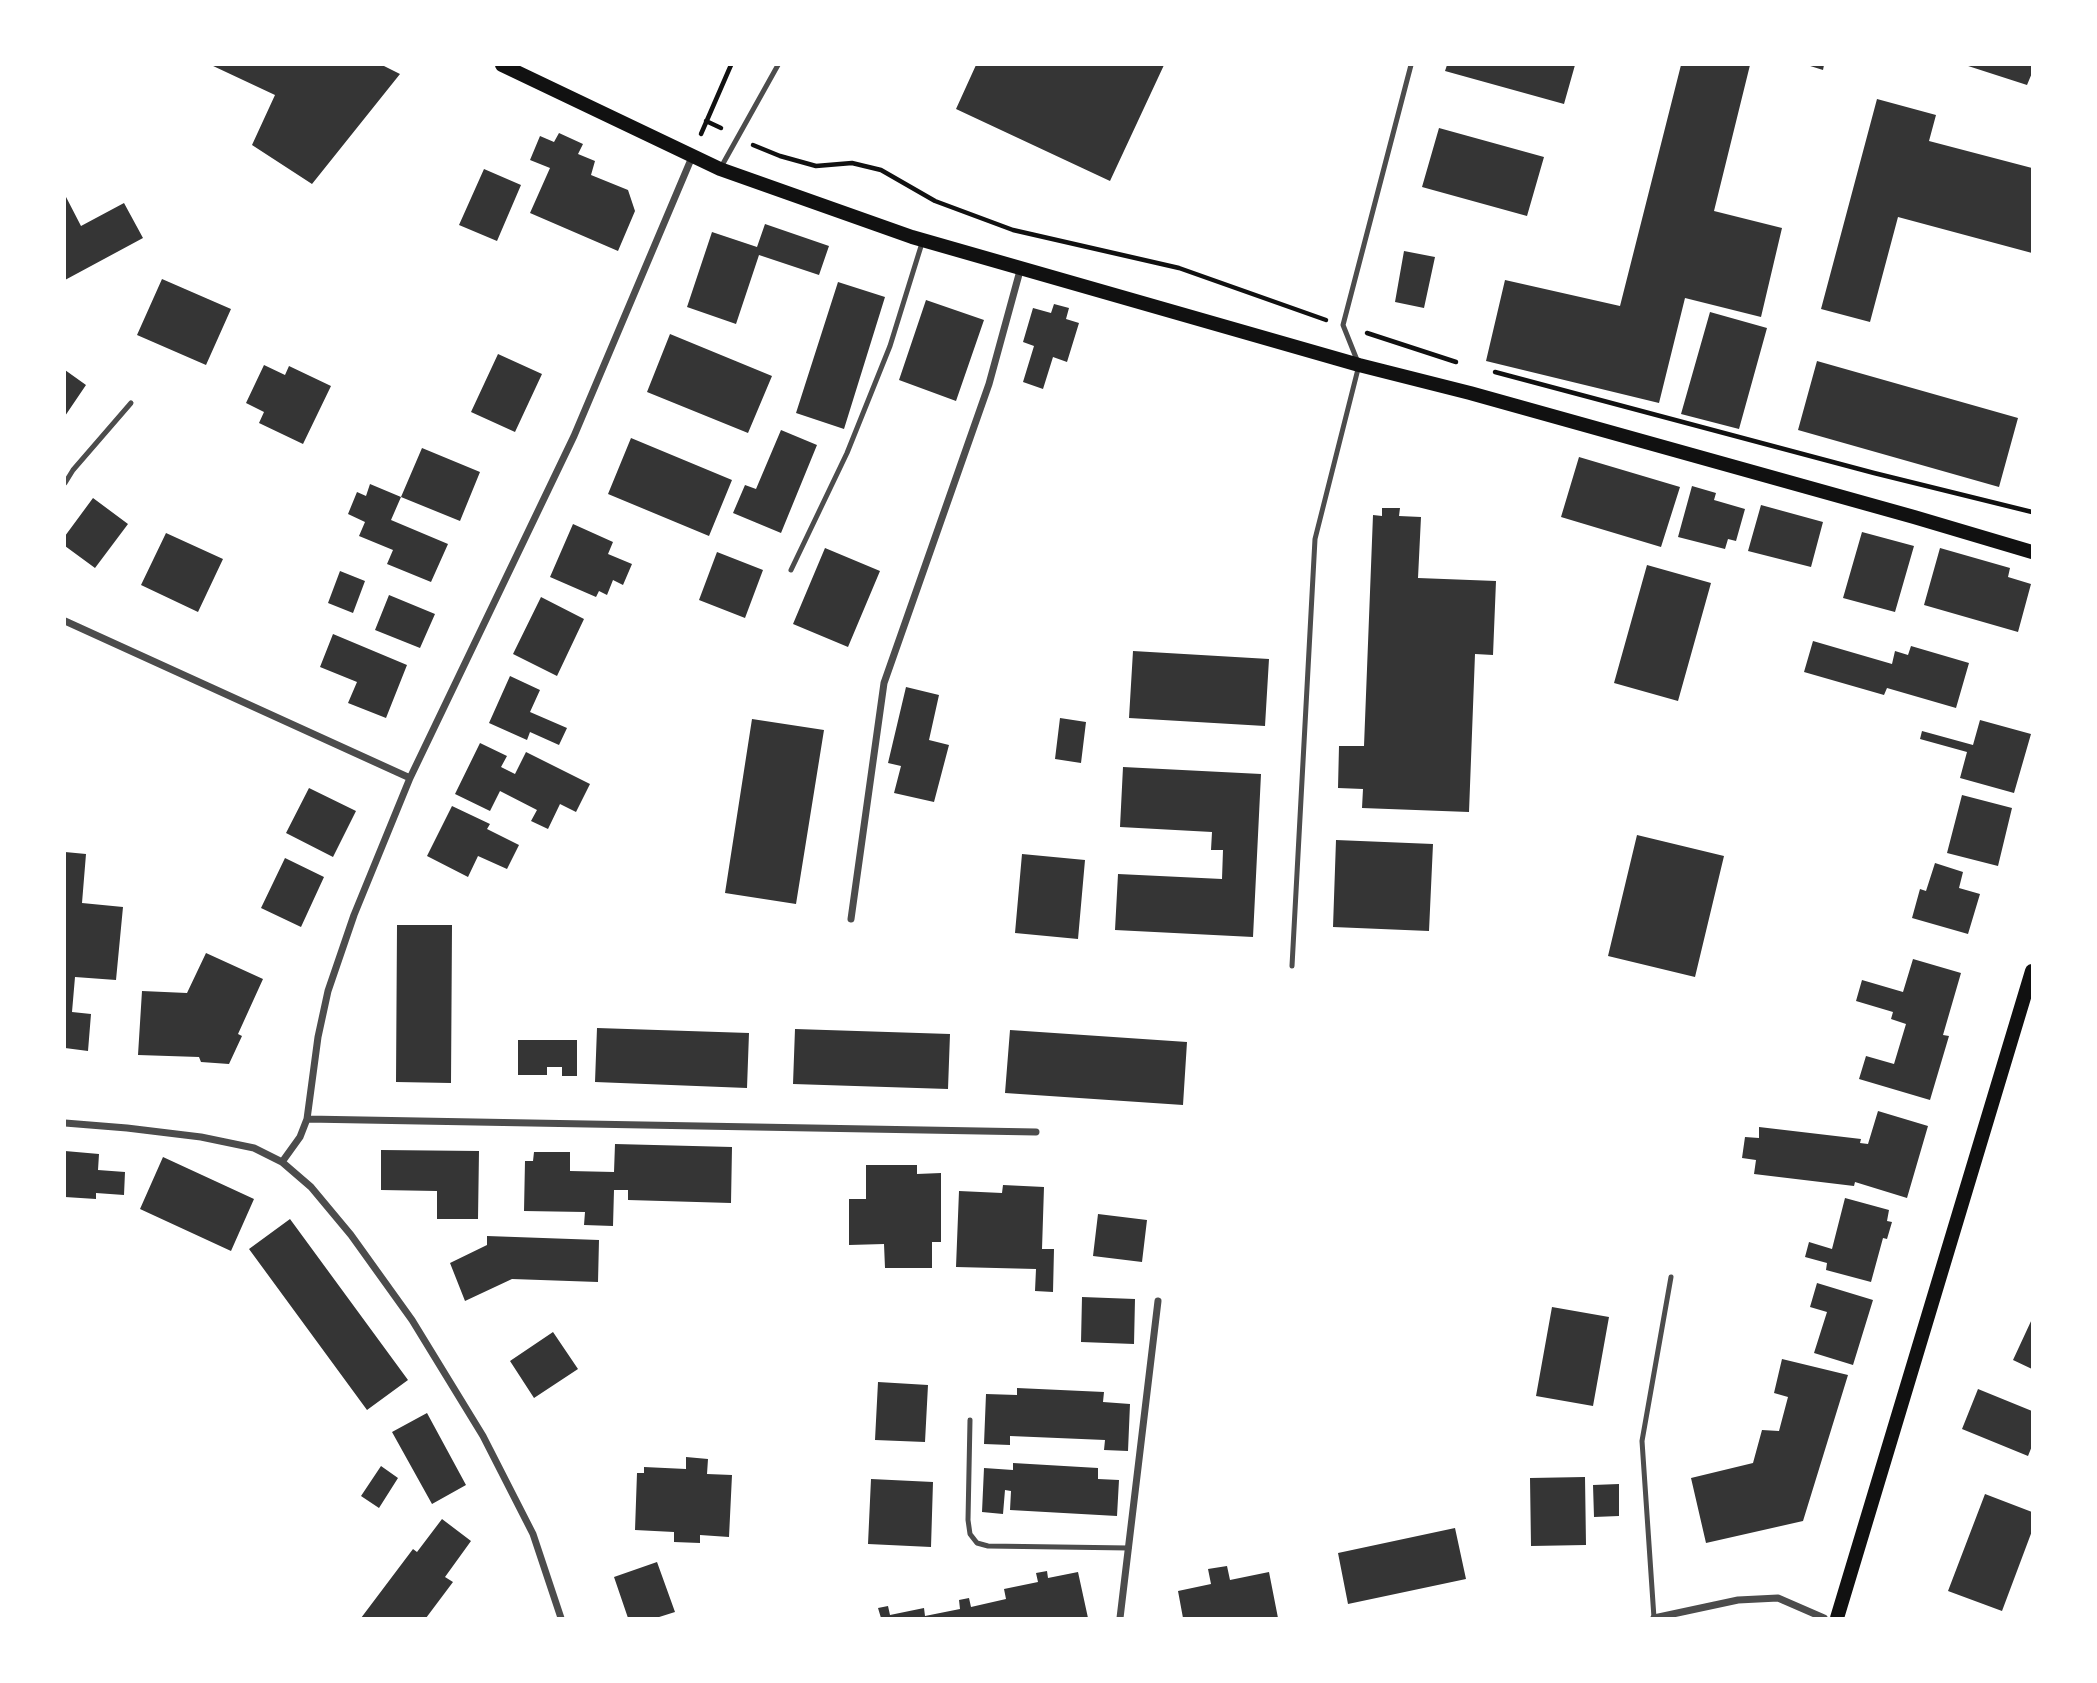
<!DOCTYPE html>
<style>
body{margin:0}
#map{position:relative;width:2097px;height:1683px;overflow:hidden;background:#fff;font-family:Commissioner,sans-serif}
canvas{display:block}
.frame{position:absolute;inset:0;border:66px solid #fff;pointer-events:none}
</style>
<div id="map">
<canvas width="2097" height="1683"></canvas>
<div class="frame"></div>
</div>
<script>
const ctx = document.querySelector('canvas').getContext('2d');
ctx.lineJoin = 'round';
function paint(path, color) { ctx.fillStyle = color; ctx.fill(path, 'evenodd'); }
const toPath = rows => new Path2D(rows.map(r => 'M' + r).join(''));
function strokePath(path, color, width, dash) { ctx.strokeStyle = color; ctx.lineWidth = width; ctx.lineCap = dash ? 'butt' : 'round'; ctx.setLineDash(dash || []); ctx.stroke(path); }
paint(toPath([
 [211,65,382,65,400,74,312,184,252,145,275,95],
 [976,65,1164,65,1110,181,956,109],
 [1447,65,1575,65,1564,104,1445,71],
 [1681,65,1750,65,1714,211,1782,228,1761,317,1685,298,1659,403,1486,361,1505,280,1620,306],
 [1807,65,1824,65,1823,70],
 [1965,65,2032,65,2032,73,2027,85],
 [1877,99,1936,115,1929,141,2032,168,2032,253,1898,217,1870,322,1821,309],
 [1439,128,1544,157,1527,216,1422,187],
 [559,133,583,144,578,154,595,161,591,175,628,190,635,211,618,251,530,213,550,168,530,160,540,136,554,142],
 [484,169,521,185,497,241,459,225],
 [65,195,81,226,124,203,143,238,65,280],
 [765,224,829,246,819,275,759,255,736,324,687,307,712,232,757,247],
 [1404,251,1435,257,1424,308,1395,302],
 [162,279,231,309,206,365,137,335],
 [838,282,885,297,844,429,796,413],
 [926,300,984,320,956,401,899,380],
 [1054,304,1069,308,1066,319,1079,323,1067,362,1053,357,1043,389,1023,382,1034,346,1023,342,1033,308,1051,313],
 [1710,312,1767,328,1739,429,1681,414],
 [670,334,772,376,748,433,647,392],
 [498,354,542,374,515,432,471,412],
 [1817,361,2018,418,1999,487,1798,430],
 [264,365,285,375,289,366,331,386,303,444,259,423,264,412,246,403],
 [65,370,86,385,65,416],
 [781,430,817,445,781,533,733,513,745,485,756,489],
 [631,438,732,480,709,536,608,494],
 [422,448,480,472,460,521,401,497,391,520,448,544,431,582,387,564,393,550,359,536,365,522,348,514,357,492,366,496,370,484,401,497],
 [1579,457,1680,487,1661,547,1561,517],
 [1692,486,1716,493,1714,500,1745,509,1736,541,1728,539,1725,549,1678,537],
 [93,498,128,524,95,568,65,546,65,536],
 [1761,505,1823,522,1811,567,1748,551],
 [1382,508,1400,508,1399,516,1421,517,1418,578,1496,581,1493,655,1475,654,1469,812,1362,808,1363,789,1338,788,1339,746,1364,746,1373,515,1382,516],
 [573,524,613,542,608,554,632,564,623,585,613,580,607,595,599,591,596,597,550,577],
 [1862,532,1914,546,1895,612,1843,598],
 [166,533,223,559,198,612,141,585],
 [825,548,880,571,848,647,793,624],
 [1940,548,2010,568,2008,577,2031,584,2018,632,1924,605],
 [717,552,763,570,745,618,699,600],
 [1647,565,1711,583,1678,701,1614,683],
 [340,571,365,581,353,613,328,603],
 [389,595,435,614,420,648,375,630],
 [541,597,584,619,557,676,513,654],
 [333,634,407,665,386,718,348,703,357,682,320,667],
 [1813,641,1892,664,1895,651,1908,655,1911,646,1969,663,1956,708,1887,688,1884,695,1804,672],
 [1133,651,1269,659,1265,726,1129,718],
 [510,676,540,690,530,712,567,728,559,745,530,732,527,740,489,723],
 [906,687,939,695,929,740,949,745,934,802,894,793,901,766,888,763],
 [1060,718,1086,722,1081,763,1055,759],
 [752,719,824,730,796,904,725,893],
 [1980,720,2031,734,2014,793,1960,778,1967,752,1920,739,1922,731,1973,745],
 [480,743,507,756,501,767,515,774,526,752,590,784,576,812,560,804,548,829,531,821,537,810,500,791,490,811,455,794],
 [1123,767,1261,774,1253,937,1115,930,1118,874,1222,879,1223,850,1211,850,1212,832,1120,827],
 [309,788,356,811,333,857,286,833],
 [1962,795,2012,808,1998,866,1947,853],
 [452,806,490,824,487,829,519,845,507,869,478,856,468,877,427,856],
 [1637,835,1724,856,1695,977,1608,956],
 [1336,840,1433,844,1429,931,1333,927],
 [65,852,86,854,82,903,123,907,116,980,75,977,72,1012,91,1014,88,1051,65,1048],
 [1022,854,1085,860,1078,939,1015,933],
 [285,858,324,877,301,927,261,908],
 [1935,863,1963,872,1959,888,1980,894,1968,934,1912,918,1920,889,1926,891],
 [397,925,452,925,451,1083,396,1082],
 [206,953,263,979,238,1034,242,1036,229,1064,201,1062,199,1057,138,1055,142,991,187,993],
 [1913,959,1961,973,1943,1035,1949,1036,1930,1100,1859,1079,1866,1056,1894,1064,1906,1024,1891,1019,1893,1012,1856,1001,1862,980,1903,992],
 [597,1028,749,1033,747,1088,595,1082],
 [795,1029,950,1034,948,1089,793,1084],
 [1010,1030,1187,1042,1183,1105,1005,1093],
 [518,1040,577,1040,577,1076,562,1076,562,1067,547,1067,547,1075,518,1075],
 [1878,1111,1928,1126,1907,1198,1855,1182,1854,1186,1754,1174,1756,1160,1742,1158,1745,1137,1759,1138,1759,1127,1861,1139,1860,1143,1868,1144],
 [615,1144,732,1147,731,1203,628,1200,628,1190,614,1190,613,1226,584,1225,585,1212,524,1211,525,1161,533,1161,534,1152,570,1152,570,1171,614,1172],
 [381,1150,479,1151,478,1219,437,1219,437,1191,381,1190],
 [65,1151,99,1154,98,1170,125,1172,124,1195,96,1193,96,1199,65,1197],
 [163,1157,254,1199,231,1251,140,1209],
 [866,1165,917,1165,917,1174,941,1173,941,1242,932,1242,932,1268,885,1268,884,1244,849,1245,849,1199,866,1199],
 [1003,1185,1044,1187,1042,1249,1054,1249,1053,1292,1035,1291,1036,1269,956,1267,959,1191,1002,1193],
 [1845,1198,1889,1210,1887,1221,1892,1222,1887,1239,1883,1238,1871,1282,1826,1270,1827,1263,1805,1257,1809,1242,1832,1249],
 [1098,1214,1147,1220,1142,1262,1093,1256],
 [290,1219,408,1380,367,1410,249,1249],
 [487,1236,599,1240,598,1282,512,1279,465,1301,450,1263,487,1245],
 [1817,1283,1873,1300,1853,1365,1814,1353,1827,1312,1810,1307],
 [1082,1297,1135,1299,1134,1344,1081,1342],
 [1552,1307,1609,1317,1593,1406,1536,1396],
 [2032,1319,2032,1369,2013,1360],
 [553,1332,578,1369,534,1398,510,1361],
 [1782,1359,1848,1375,1803,1521,1706,1543,1691,1478,1753,1463,1762,1430,1779,1431,1788,1397,1774,1393],
 [878,1382,928,1385,925,1442,875,1440],
 [1017,1388,1104,1392,1103,1402,1130,1404,1128,1451,1104,1450,1105,1440,1010,1436,1010,1445,984,1444,986,1394,1017,1395],
 [1978,1389,2032,1411,2032,1446,2028,1456,1962,1429],
 [427,1413,466,1485,432,1504,392,1432],
 [686,1457,708,1459,707,1474,732,1475,729,1537,700,1535,700,1543,674,1542,674,1532,635,1530,637,1473,644,1473,644,1467,686,1469],
 [1013,1463,1098,1468,1098,1479,1119,1480,1117,1516,1010,1510,1011,1491,1005,1490,1003,1514,982,1512,984,1468,1013,1470],
 [381,1466,398,1478,379,1508,361,1496],
 [1585,1477,1586,1545,1531,1546,1530,1478],
 [871,1479,933,1482,931,1547,868,1544],
 [1619,1484,1619,1516,1594,1517,1593,1485],
 [1985,1494,2032,1512,2032,1531,2002,1611,1948,1591],
 [442,1519,471,1541,445,1577,453,1582,426,1618,361,1618,413,1549,417,1552],
 [1455,1528,1466,1579,1348,1604,1338,1553],
 [657,1562,675,1612,656,1618,628,1618,614,1577],
 [1227,1566,1230,1580,1269,1572,1278,1618,1183,1618,1178,1591,1211,1584,1208,1569],
 [1047,1571,1048,1578,1078,1572,1088,1618,881,1618,878,1608,888,1606,890,1615,924,1608,925,1616,960,1609,959,1600,969,1598,971,1607,1006,1599,1004,1589,1038,1582,1036,1573]
]), '#353535');
strokePath(toPath([
 [706,121,721,128],
 [701,134,731,65],
 [753,145,780,156,816,166,852,163,881,170,935,201,1013,230,1179,268,1326,320],
 [1367,333,1456,362],
 [1495,372,1874,473,2032,512]
]), '#111', 4.5);
strokePath(toPath([
 [720,169,778,65],
 [65,483,73,470,131,403],
 [791,570,847,453,890,346,922,243],
 [1292,966,1315,539,1359,365,1343,325,1411,65],
 [970,1420,968,1520,970,1534,977,1543,988,1546,1129,1548],
 [1654,1618,1642,1441,1671,1277]
]), '#4c4c4c', 5);
strokePath(toPath([
 [65,621,410,778],
 [851,919,884,683,989,384,1021,267],
 [307,1119,1036,1132],
 [65,1123,127,1128,201,1137,254,1148,282,1162,311,1187,351,1235,412,1320,483,1436,533,1534,561,1618],
 [282,1162,300,1137,307,1119,318,1037,328,991,354,915,410,778,574,436,692,157],
 [1120,1618,1158,1301],
 [1654,1618,1738,1600,1778,1598,1824,1618]
]), '#4c4c4c', 7);
strokePath(toPath([
 [502,65,720,169,912,237,1359,365,1470,393,1914,517,2032,552],
 [1837,1618,2032,971]
]), '#111', 14);
</script>
